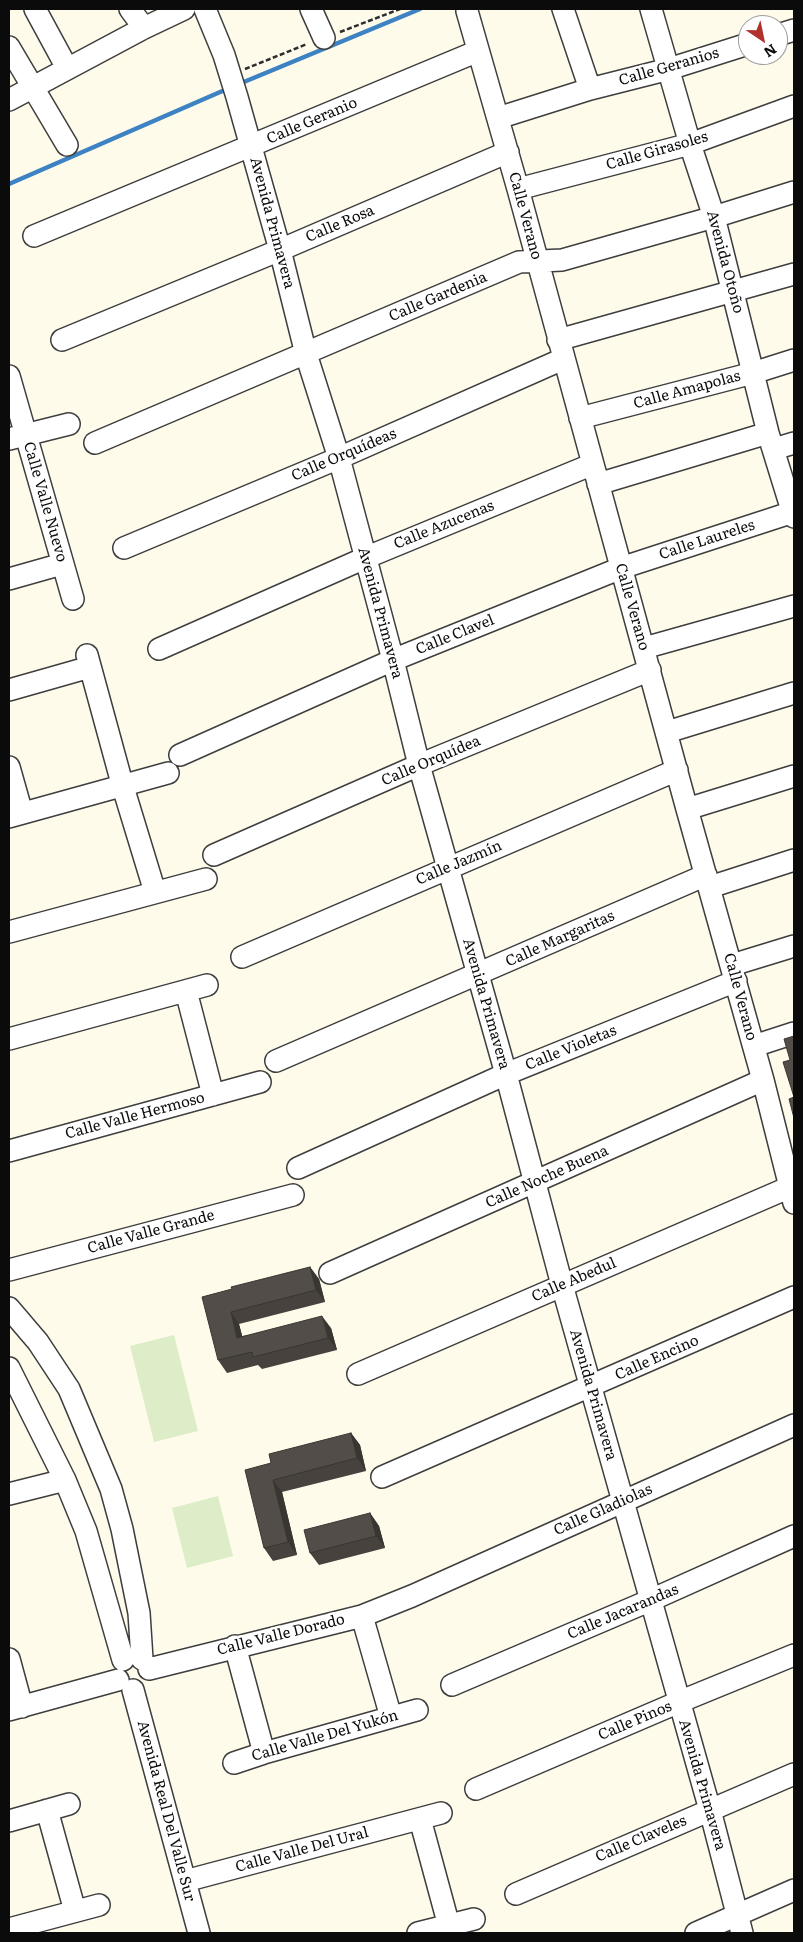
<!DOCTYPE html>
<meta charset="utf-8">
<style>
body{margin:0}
#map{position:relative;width:803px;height:1942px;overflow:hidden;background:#fefbea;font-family:Literata,serif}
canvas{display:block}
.frame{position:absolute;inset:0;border:10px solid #0b0b0b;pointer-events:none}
.north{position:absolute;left:738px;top:15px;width:50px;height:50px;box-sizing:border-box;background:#fff;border:1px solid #9d9d9d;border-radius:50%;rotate:146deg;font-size:14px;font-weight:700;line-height:20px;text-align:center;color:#0b0b0b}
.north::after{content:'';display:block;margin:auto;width:18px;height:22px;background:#b1312c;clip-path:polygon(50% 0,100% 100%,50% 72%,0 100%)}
</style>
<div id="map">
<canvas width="803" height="1942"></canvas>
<div class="frame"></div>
<div class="north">N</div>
</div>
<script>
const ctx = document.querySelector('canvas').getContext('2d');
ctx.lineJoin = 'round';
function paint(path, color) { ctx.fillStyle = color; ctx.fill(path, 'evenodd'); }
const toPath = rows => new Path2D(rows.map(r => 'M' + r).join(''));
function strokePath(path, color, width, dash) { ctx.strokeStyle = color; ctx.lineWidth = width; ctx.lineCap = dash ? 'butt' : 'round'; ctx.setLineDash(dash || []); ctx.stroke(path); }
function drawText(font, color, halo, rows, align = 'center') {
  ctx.font = font + ' Literata,serif'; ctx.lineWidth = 5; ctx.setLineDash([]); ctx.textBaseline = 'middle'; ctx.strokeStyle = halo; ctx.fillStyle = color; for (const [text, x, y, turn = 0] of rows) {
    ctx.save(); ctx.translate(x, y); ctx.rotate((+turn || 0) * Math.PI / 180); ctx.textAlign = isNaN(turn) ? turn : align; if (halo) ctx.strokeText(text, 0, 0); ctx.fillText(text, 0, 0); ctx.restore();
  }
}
paint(toPath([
 [174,1335,198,1431,154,1442,130,1346],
 [218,1496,233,1556,187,1568,172,1508]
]), '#ddedc7');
strokePath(toPath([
 [239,84,420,9],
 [9,184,227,89]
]), '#3d83c4', 4.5);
const minor = toPath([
 [35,9,67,68],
 [130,9,144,28],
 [205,9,224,55,237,97,280,250,306,354,339,458,393,660,419,765,506,1074,562,1285,710,1810,742,1933],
 [311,9,324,38],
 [563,9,590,89],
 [651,9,690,144,714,217,768,433,794,517],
 [467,11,518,189,687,809,763,1080,794,1203],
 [778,35,794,30],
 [9,47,67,145],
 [9,100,144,28,184,9],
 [498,118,590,89,669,69,748,44],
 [518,189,690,144,794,106],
 [34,236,478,51],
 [62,340,280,250,508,152],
 [558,340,794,274],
 [9,376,73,599],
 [580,418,753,373,794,360],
 [9,439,69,424],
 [95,443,519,262,562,260,714,217,794,192],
 [774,449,794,443],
 [598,484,768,433],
 [124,548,339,458,563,359],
 [9,579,62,564],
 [644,648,794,606],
 [159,649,365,558,593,464],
 [87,655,123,787,155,892],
 [9,690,90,667],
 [667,732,794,693],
 [180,755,393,660,621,568,793,512],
 [9,767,22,813],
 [687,809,794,776],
 [9,817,168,773],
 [214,855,419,765,650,670],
 [710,887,794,860],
 [9,932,206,879],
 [242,957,677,770],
 [732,965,794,946],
 [186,991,213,1095],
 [9,1039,207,985],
 [754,1046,794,1033],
 [276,1061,706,875],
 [9,1151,260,1082],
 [298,1168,506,1074,736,981],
 [9,1270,293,1195],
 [330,1273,763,1080],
 [9,1308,38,1342,69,1389,111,1489,122,1529,139,1613,142,1659],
 [9,1368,65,1480,86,1531,123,1660],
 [358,1374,790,1187],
 [382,1477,794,1297],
 [9,1494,65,1480],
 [362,1616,391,1717],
 [235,1646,264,1753],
 [9,1659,22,1707],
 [149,1669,362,1616,412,1596,794,1425],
 [452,1685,651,1600,794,1536],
 [133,1690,199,1933],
 [9,1710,118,1680],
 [234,1763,264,1753,417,1710],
 [476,1789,679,1702,794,1655],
 [47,1810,75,1911],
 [420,1819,449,1926],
 [9,1821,69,1804],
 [185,1881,441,1813],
 [516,1894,794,1774],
 [9,1929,99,1905],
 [418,1933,474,1919],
 [696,1933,794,1890]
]);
strokePath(minor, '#3e3e3e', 24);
strokePath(toPath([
 [340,32,400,9],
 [245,69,307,44]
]), '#2d2d2d', 2.5, [5, 2.5]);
strokePath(minor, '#fff', 21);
paint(toPath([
 [310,1267,319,1279,325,1302,239,1324,242,1336,331,1328,337,1350,262,1369,258,1365,227,1373,218,1360,232,1289],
 [351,1433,360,1445,366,1471,282,1492,297,1555,273,1561,264,1548,271,1463],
 [370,1513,379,1526,385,1548,319,1565,310,1553]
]), '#47423e');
paint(toPath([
 [310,1267,319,1279,325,1302,316,1290],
 [231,1312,239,1324,246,1350,237,1338],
 [322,1316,331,1328,337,1350,328,1338],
 [351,1433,360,1445,366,1471,357,1458],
 [273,1480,282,1492,297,1555,288,1542],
 [370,1513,379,1526,385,1548,376,1536]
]), '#393632');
const building = toPath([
 [794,1036,794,1118,789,1099,794,1097,783,1062,790,1060,784,1039,794,1036],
 [310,1267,316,1290,231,1312,237,1338,322,1316,328,1338,253,1357,252,1352,218,1360,202,1297,232,1289,231,1287,310,1267],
 [351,1433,357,1458,273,1480,288,1542,264,1548,245,1470,271,1463,269,1454,351,1433],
 [370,1513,376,1536,310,1553,304,1530,370,1513]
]);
paint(building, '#524d48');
strokePath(building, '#393632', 1);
drawText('15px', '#0b0b0b', '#fff', [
 ["Calle Geranios",669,67,-16],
 ["Calle Geranio",312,121,-23],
 ["Calle Girasoles",657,151,-16],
 ["Calle Verano",525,216,75],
 ["Avenida Primavera",272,223,75],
 ["Calle Rosa",340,224,-23],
 ["Avenida Otoño",725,262,75],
 ["Calle Gardenia",438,297,-23],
 ["Calle Amapolas",687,390,-15],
 ["Calle Orquídeas",344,455,-23],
 ["Calle Valle Nuevo",45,502,74],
 ["Calle Azucenas",444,525,-22],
 ["Calle Laureles",707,540,-18],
 ["Calle Verano",632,607,74],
 ["Avenida Primavera",380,613,75],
 ["Calle Clavel",455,635,-22],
 ["Calle Orquídea",431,761,-23],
 ["Calle Jazmín",459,863,-23],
 ["Calle Margaritas",560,939,-24],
 ["Calle Verano",740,997,75],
 ["Avenida Primavera",486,1004,74],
 ["Calle Violetas",571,1048,-22],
 ["Calle Valle Hermoso",135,1116,-15],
 ["Calle Noche Buena",547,1177,-24],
 ["Calle Valle Grande",151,1232,-15],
 ["Calle Abedul",574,1280,-23],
 ["Calle Encino",657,1358,-24],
 ["Avenida Primavera",593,1395,74],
 ["Calle Gladiolas",603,1510,-24],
 ["Calle Jacarandas",623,1612,-23],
 ["Calle Valle Dorado",281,1635,-14],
 ["Calle Pinos",635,1721,-23],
 ["Calle Valle Del Yukón",325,1736,-16],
 ["Avenida Primavera",702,1785,74],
 ["Avenida Real Del Valle Sur",166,1811,75],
 ["Calle Claveles",641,1839,-23],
 ["Calle Valle Del Ural",302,1850,-15]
]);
</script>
